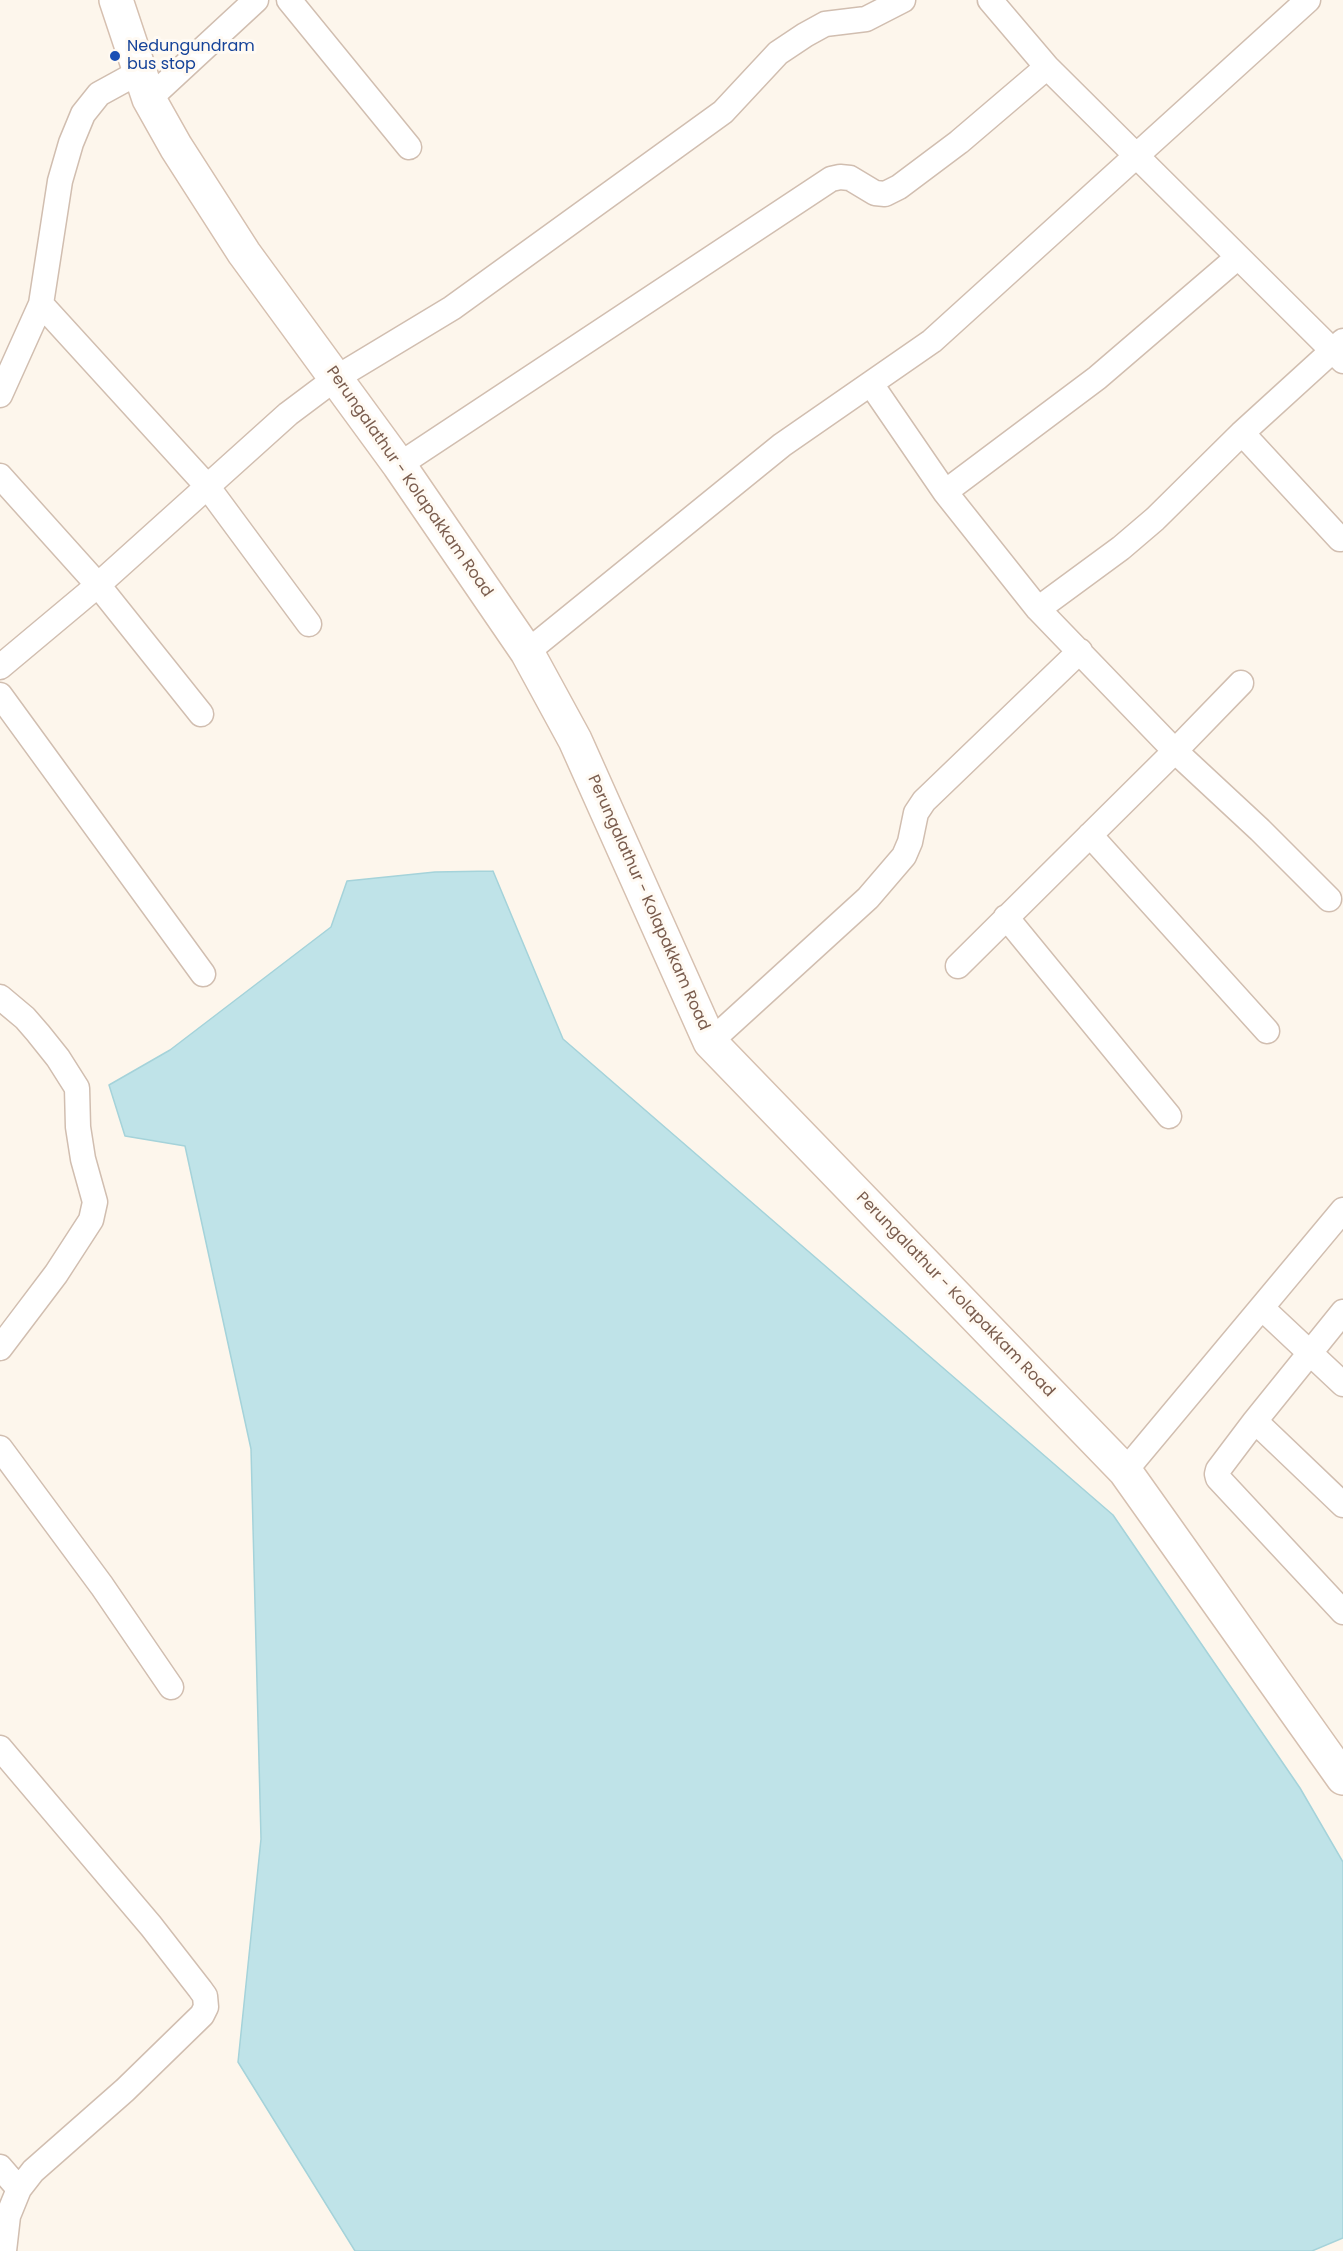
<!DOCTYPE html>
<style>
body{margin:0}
canvas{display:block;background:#fdf6ec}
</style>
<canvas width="1343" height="2251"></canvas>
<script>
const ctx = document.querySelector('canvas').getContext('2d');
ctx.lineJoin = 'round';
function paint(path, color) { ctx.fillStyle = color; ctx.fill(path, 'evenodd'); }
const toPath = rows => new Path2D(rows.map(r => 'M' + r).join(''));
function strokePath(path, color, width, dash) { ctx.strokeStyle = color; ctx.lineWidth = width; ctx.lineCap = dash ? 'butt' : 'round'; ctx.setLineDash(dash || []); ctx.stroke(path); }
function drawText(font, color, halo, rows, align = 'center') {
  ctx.font = font + ' Poppins,sans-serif'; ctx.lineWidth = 6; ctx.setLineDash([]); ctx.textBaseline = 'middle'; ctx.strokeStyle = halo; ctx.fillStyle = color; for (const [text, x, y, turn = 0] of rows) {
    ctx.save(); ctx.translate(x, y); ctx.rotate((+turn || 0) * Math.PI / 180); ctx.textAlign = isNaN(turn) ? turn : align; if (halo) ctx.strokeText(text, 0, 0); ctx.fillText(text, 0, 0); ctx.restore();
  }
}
const water = toPath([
 [493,871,563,1039,1113,1515,1300,1788,1343,1862,1343,2238,1312,2251,355,2251,238,2062,261,1839,251,1449,185,1146,125,1136,109,1085,170,1050,331,927,347,881,435,872,493,871]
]);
paint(water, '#bfe3e8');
strokePath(water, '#a5d3da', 1.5);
const minor = toPath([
 [289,0,409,147],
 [990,0,1047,67,1343,361],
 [149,99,256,0],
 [41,304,207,486,309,624],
 [871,384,945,492,1038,609,1175,751,1260,830,1329,899],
 [0,395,41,304,60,181,71,143,83,114,99,94,141,71],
 [1242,433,1340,539],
 [399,465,831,179,840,177,850,178,875,193,885,194,899,187,959,142,1047,67],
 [0,476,98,585,201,714],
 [945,492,1097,378,1238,257],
 [1038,609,1121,548,1155,519,1242,433,1343,341],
 [527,652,782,445,932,341,1308,0],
 [0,667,98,585,288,414,336,378,452,308,723,112,778,53,805,35,825,24,866,19,903,0],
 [0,695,203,974],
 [1090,835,1267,1031],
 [1006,917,1169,1116],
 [958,966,1175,751,1241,683],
 [0,997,25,1018,38,1033,58,1058,77,1088,78,1127,83,1159,95,1202,91,1220,56,1274,0,1348],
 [710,1042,868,898,904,856,910,842,916,813,924,801,1080,651],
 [1262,1308,1343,1384],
 [1343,1312,1255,1421,1218,1470,1217,1474,1218,1478,1343,1612],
 [1255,1421,1343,1505],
 [0,1448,102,1586,171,1687],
 [1125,1471,1343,1210],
 [0,1748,151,1926,200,1989,205,1996,206,2007,202,2015,125,2090,33,2171,19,2189,8,2216,4,2251],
 [0,2167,19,2189]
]);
const secondary = toPath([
 [116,0,149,99,176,147,244,253,399,465,527,652,575,740,710,1042,1125,1471,1343,1778]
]);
strokePath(minor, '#d1beb0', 27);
strokePath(secondary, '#d6c0b0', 36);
strokePath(minor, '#fff', 24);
strokePath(secondary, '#fff', 33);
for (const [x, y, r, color] of [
 [115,56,6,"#1a4fb4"]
]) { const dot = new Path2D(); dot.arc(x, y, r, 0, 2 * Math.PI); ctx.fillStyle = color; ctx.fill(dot); strokePath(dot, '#fffaf3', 2); }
drawText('16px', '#164399', '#fffaf3', [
 ["Nedungundram",127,47],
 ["bus stop",127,65]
], 'left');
drawText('16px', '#7a5c4d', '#fffaf3', [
 ["Perungalathur - Kolapakkam Road",409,482,55],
 ["Perungalathur - Kolapakkam Road",648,903,66],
 ["Perungalathur - Kolapakkam Road",955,1295,46]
]);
</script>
